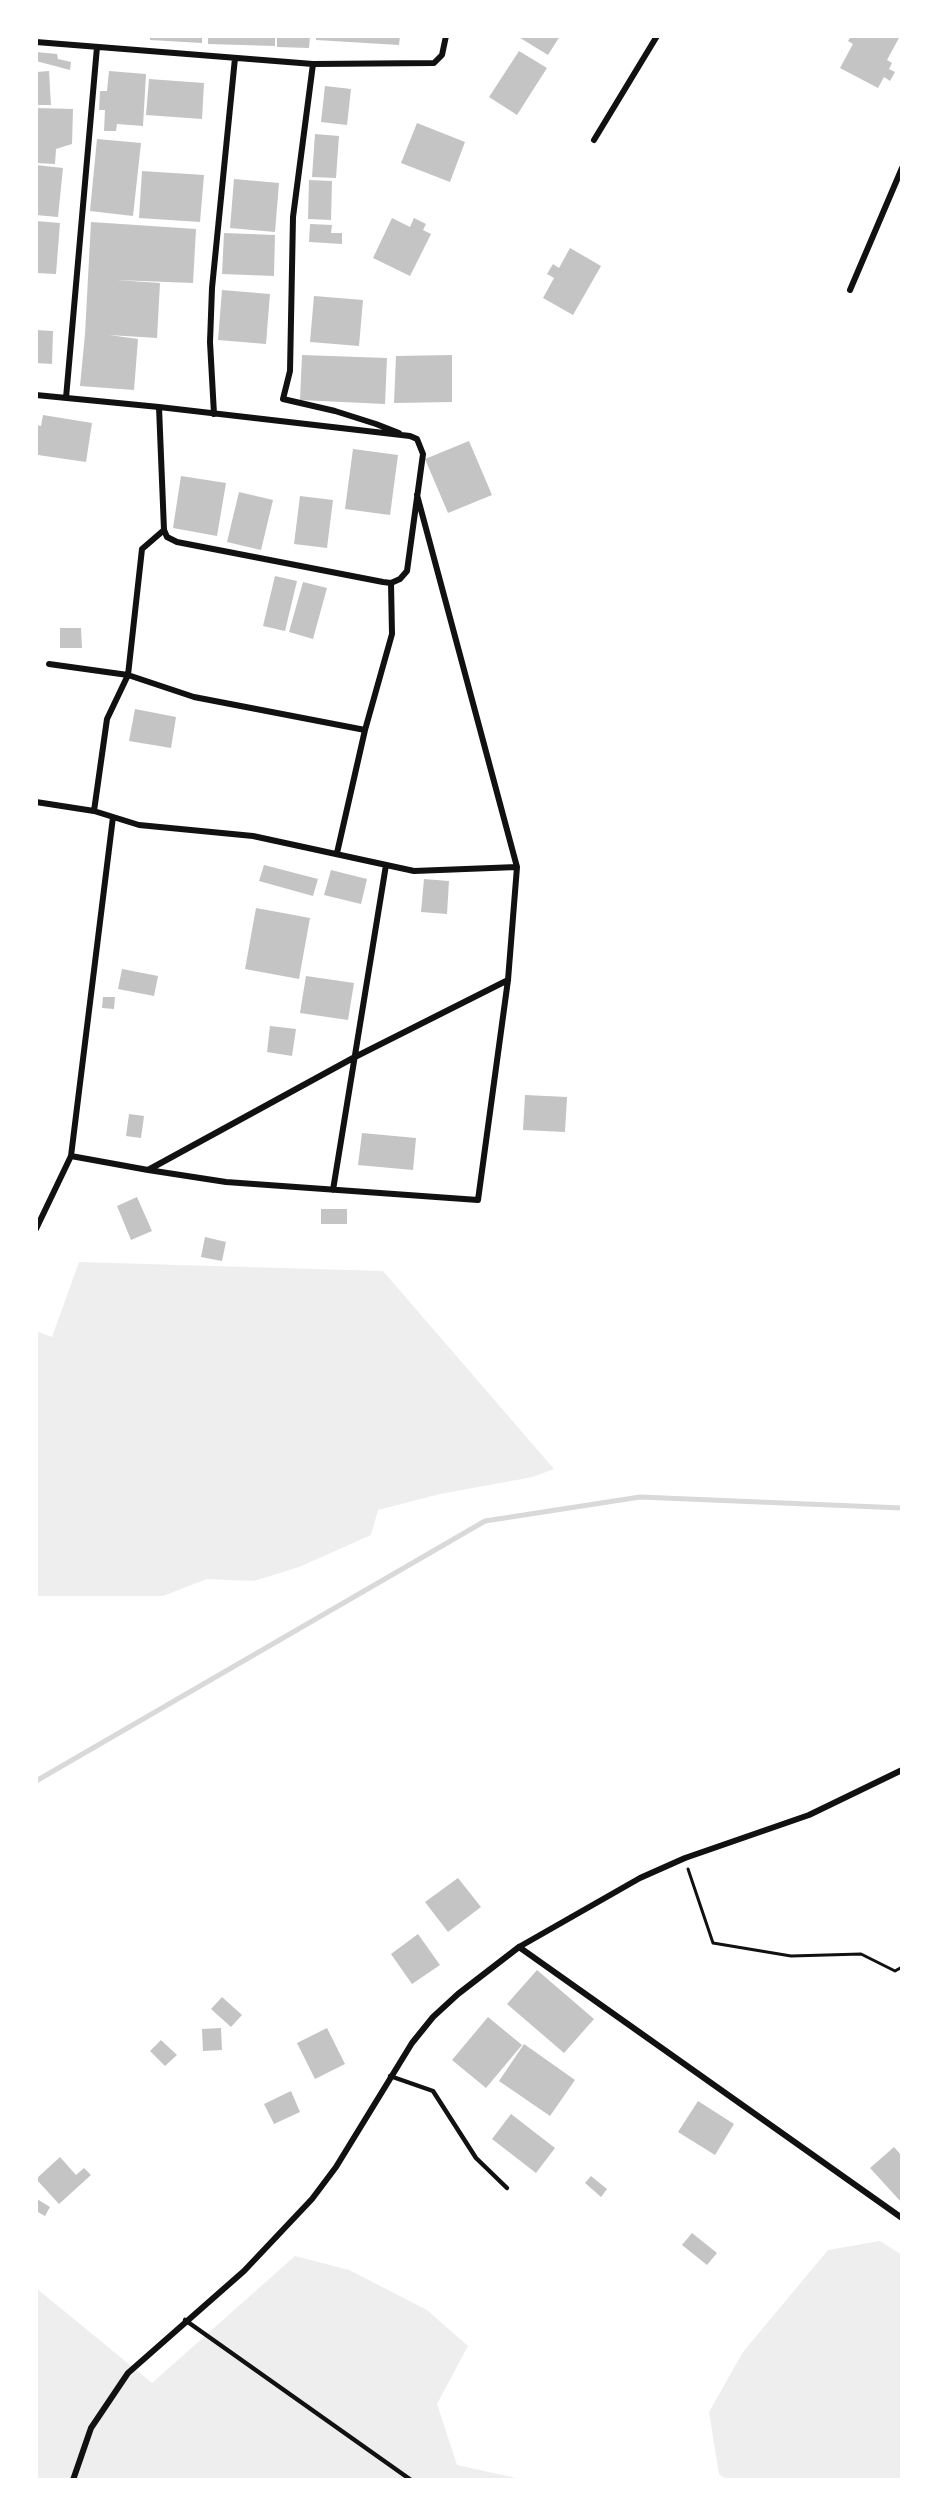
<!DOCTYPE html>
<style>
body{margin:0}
#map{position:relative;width:938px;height:2516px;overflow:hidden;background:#fff;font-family:"PT Sans Narrow",sans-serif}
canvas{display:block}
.frame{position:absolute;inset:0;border:38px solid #fff;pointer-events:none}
</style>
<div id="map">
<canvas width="938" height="2516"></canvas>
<div class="frame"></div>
</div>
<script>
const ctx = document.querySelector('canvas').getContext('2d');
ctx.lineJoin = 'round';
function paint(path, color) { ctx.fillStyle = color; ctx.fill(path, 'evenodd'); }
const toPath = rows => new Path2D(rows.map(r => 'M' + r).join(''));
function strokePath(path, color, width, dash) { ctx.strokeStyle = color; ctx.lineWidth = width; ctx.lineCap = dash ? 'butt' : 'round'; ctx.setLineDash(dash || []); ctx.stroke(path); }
paint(toPath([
 [79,1262,383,1271,554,1469,533,1477,440,1494,378,1510,371,1535,299,1567,254,1581,207,1579,163,1596,36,1596,36,1331,52,1337],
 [880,2241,902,2255,902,2480,727,2480,719,2474,709,2412,743,2352,828,2250],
 [295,2256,349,2270,427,2310,468,2346,437,2404,457,2465,525,2480,36,2480,36,2288,152,2383]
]), '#eee');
strokePath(toPath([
 [36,1781,485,1521,640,1497,902,1508]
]), '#d9d9d9', 5);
paint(toPath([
 [150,36,202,36,202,43,150,40],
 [208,36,275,36,275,46,208,44],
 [277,36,310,36,309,48,277,47],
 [316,36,400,36,399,45,316,40],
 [517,36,560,36,548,55],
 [851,36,900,36,887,60,892,63,889,69,895,72,890,81,884,77,878,88,840,68,853,44,848,41],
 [519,51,547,68,517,115,489,97],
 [36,52,57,54,58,59,71,62,70,70,36,61],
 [49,71,51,105,36,105,36,72],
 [109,71,146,74,143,126,117,124,116,131,104,131,105,110,99,110,100,91,107,91],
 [149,79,204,83,202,119,146,115],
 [325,86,351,89,347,125,321,122],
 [36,108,73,109,72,144,56,149,55,164,36,163],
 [417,123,465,142,450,182,401,163],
 [315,134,339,136,336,178,312,177],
 [97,139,141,143,133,216,90,211],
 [36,165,63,168,58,217,36,215],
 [142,171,204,175,200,222,139,218],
 [234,179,279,183,275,232,230,228],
 [309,180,332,181,331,220,308,219],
 [392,218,410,227,414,218,426,224,423,230,431,234,410,276,373,258],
 [36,221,60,223,56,274,36,273],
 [91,222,196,229,193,283,116,280,160,283,157,338,109,335,138,339,134,390,80,386,85,334],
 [310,224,332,225,331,233,342,233,342,244,309,242],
 [224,233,275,235,274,276,222,274],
 [570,248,601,266,573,315,543,298,554,278,547,274,553,264,559,268],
 [222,290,270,294,266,344,218,340],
 [314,296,363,300,359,346,310,342],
 [36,330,53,331,52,364,36,363],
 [302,355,387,358,385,404,300,400],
 [452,355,452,402,394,403,396,356],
 [43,415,92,423,86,462,38,455,36,460,36,425,41,426],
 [469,441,492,495,448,513,425,459],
 [353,449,398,455,390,515,345,509],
 [181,476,226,483,217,536,173,528],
 [239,492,273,500,261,550,227,542],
 [300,496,333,500,327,548,294,544],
 [275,576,297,581,285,631,263,626],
 [303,582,327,588,313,639,289,632],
 [60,628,81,628,82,648,60,648],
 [135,709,176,717,171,748,129,741],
 [264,865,318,879,313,896,259,881],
 [331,870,367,879,361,904,324,895],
 [424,879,449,881,447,914,421,912],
 [256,908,310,918,299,979,245,969],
 [122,969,158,976,154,996,118,989],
 [306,976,354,983,348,1020,300,1013],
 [103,997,115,997,114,1009,102,1008],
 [270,1026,296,1029,292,1056,267,1052],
 [525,1095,567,1097,565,1132,523,1130],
 [129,1114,144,1116,141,1138,126,1136],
 [362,1133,416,1138,413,1170,358,1165],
 [137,1197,152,1231,131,1240,117,1206],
 [321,1209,347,1209,347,1224,321,1224],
 [205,1237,226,1242,222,1261,201,1257],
 [458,1878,481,1907,448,1932,425,1902],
 [418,1934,440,1965,412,1984,391,1954],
 [537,1970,594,2019,564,2053,507,2004],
 [222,1997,242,2015,231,2027,211,2009],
 [488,2017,522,2045,486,2088,452,2060],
 [221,2028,222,2050,203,2051,202,2029],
 [327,2028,345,2064,315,2079,297,2043],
 [161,2040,177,2055,165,2066,150,2051],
 [524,2044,575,2080,550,2116,499,2081],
 [291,2091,300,2112,274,2124,264,2104],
 [698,2101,734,2124,715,2155,678,2132],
 [511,2114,555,2148,536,2173,492,2139],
 [894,2147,902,2156,902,2203,870,2168],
 [60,2157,76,2175,84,2168,91,2175,59,2204,36,2179],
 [591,2176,607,2189,601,2197,585,2183],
 [37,2199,50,2207,45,2216,36,2211],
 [692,2233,717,2253,707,2265,682,2245]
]), '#c4c4c4');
strokePath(toPath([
 [688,1869,713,1943,791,1956,861,1954,895,1971,902,1967]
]), '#111', 3);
strokePath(toPath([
 [390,2076,433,2091,476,2158,507,2188],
 [185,2320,411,2480]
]), '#111', 4.5);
strokePath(toPath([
 [36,42,313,64,434,63,442,55,446,36],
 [313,64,293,217,290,371,283,399,335,411,376,424,399,433],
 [594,140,657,36],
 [850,290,902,168],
 [36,395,159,407,410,436,417,439,423,454,407,571,400,579,391,583,383,582,177,542,167,537,164,530,159,407],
 [66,398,97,47],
 [214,414,210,342,212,288,235,58],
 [49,664,128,675,194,697,365,730],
 [36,802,94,811,139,825,253,836,414,871,517,867],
 [94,811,107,719,128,675,142,549,164,530],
 [337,853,365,730,392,634,391,583],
 [71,1156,113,817],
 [148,1170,226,1182,478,1200,508,980,517,867,417,495],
 [333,1190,386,865],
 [36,1229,71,1156,148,1170,353,1058,508,980],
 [519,1947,902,2218],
 [73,2480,91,2428,128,2373,244,2271,312,2199,336,2167,412,2043,433,2017,458,1994,519,1947,640,1878,685,1858,809,1815,902,1770]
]), '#111', 6);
</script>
